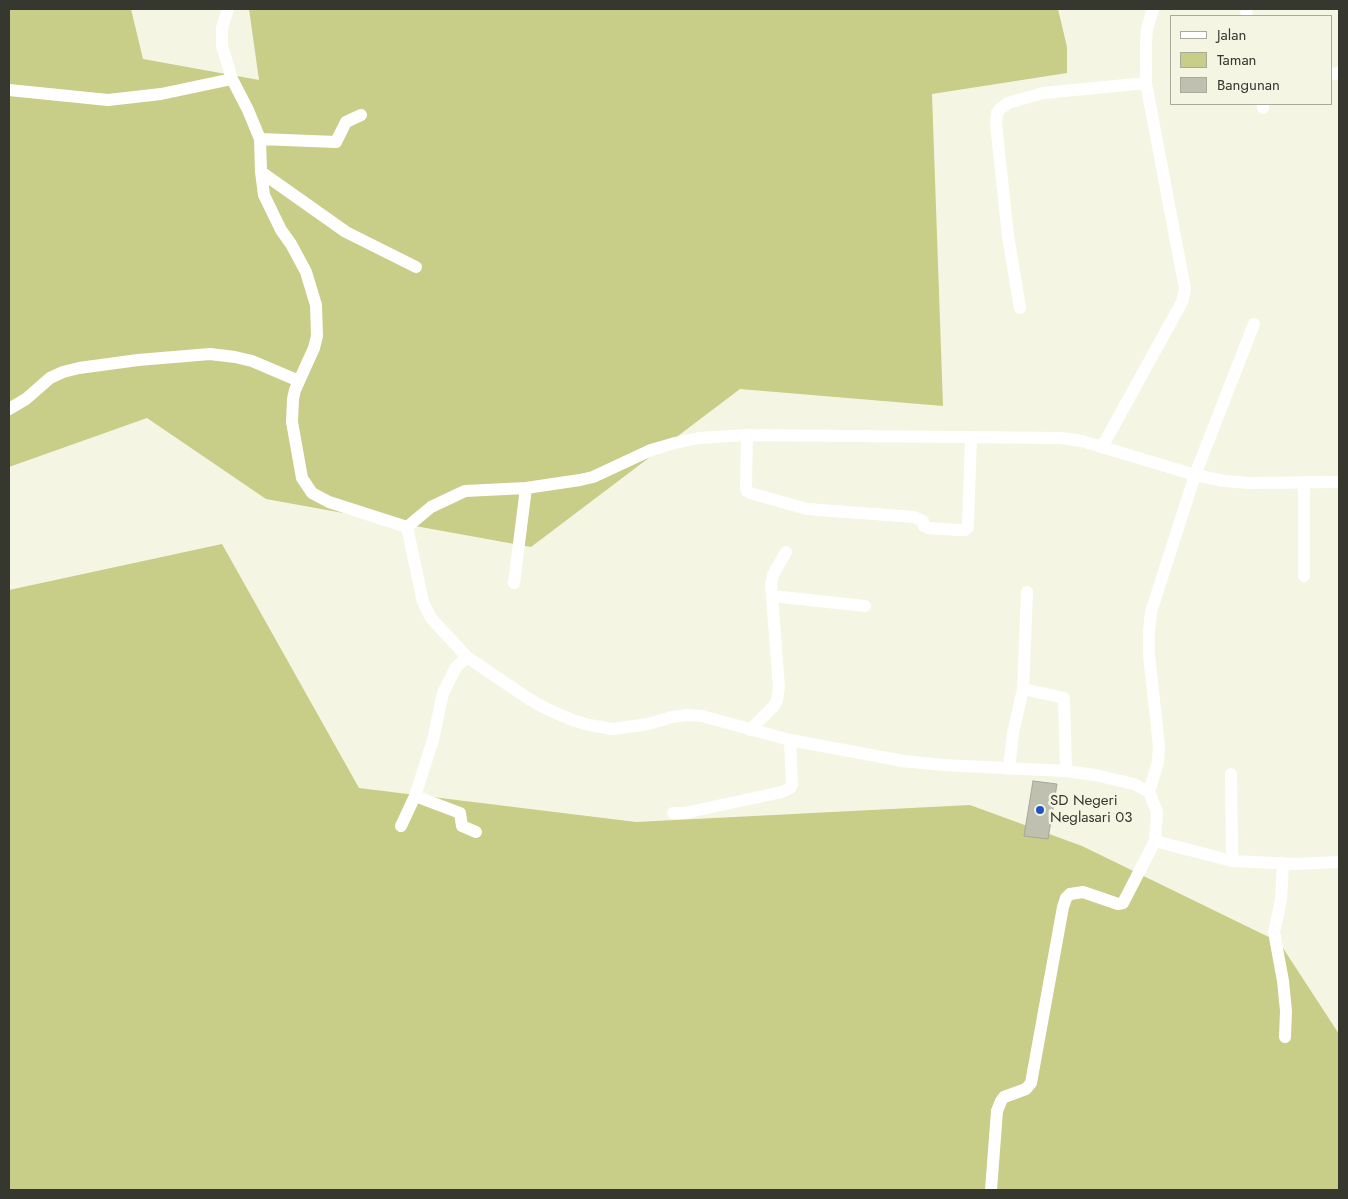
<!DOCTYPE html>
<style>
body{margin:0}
#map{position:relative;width:1348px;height:1199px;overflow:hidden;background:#f4f6e3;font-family:Jost,sans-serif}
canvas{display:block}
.frame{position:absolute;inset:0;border:10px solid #36372f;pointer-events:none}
.legend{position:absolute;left:1170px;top:15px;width:162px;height:90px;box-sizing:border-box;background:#f4f6e3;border:1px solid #a8aa9b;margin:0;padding:6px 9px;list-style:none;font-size:15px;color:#36372f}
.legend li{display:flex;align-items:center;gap:10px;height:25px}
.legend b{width:25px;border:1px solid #a8aa9b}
</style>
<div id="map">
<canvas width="1348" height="1199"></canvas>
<div class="frame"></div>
<ul class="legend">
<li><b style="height:6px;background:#fff"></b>Jalan</li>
<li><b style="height:14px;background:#c8cd88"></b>Taman</li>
<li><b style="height:14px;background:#bfc0af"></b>Bangunan</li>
</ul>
</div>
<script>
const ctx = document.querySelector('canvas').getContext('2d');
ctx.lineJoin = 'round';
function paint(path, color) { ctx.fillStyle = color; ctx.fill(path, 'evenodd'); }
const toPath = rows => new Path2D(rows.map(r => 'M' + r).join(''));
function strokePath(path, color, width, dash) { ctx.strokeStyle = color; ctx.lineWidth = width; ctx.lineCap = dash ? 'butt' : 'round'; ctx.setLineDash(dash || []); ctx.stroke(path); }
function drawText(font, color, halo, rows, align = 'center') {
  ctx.font = font + ' Jost,sans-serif'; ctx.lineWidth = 5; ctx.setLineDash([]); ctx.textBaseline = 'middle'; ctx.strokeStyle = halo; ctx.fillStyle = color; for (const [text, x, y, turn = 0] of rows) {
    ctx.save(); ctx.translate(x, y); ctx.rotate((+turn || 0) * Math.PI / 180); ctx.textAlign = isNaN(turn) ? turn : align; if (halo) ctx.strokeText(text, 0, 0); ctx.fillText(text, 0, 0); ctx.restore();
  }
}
paint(toPath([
 [9,9,131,9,143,59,259,80,249,9,1058,9,1067,47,1067,73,932,94,943,406,740,389,531,547,266,499,147,418,9,467],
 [222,544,359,788,636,822,970,805,1082,846,1279,942,1339,1034,1339,1190,9,1190,9,590]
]), '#c8cd88');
const building = toPath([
 [1033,781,1057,784,1048,839,1024,836,1033,781]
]);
paint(building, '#bfc0af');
strokePath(building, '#a6a897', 1);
strokePath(toPath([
 [228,9,222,28,222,46,232,79,248,110,260,139,261,172,264,195,281,230,291,244,306,272,316,305,317,336,314,348,295,390,293,399,292,422,302,478,312,493,329,502,407,527,431,507,465,491,526,488,580,480,593,477,651,450,675,443,699,438,747,435,1061,438,1082,441,1195,475,1224,481,1250,483,1339,482],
 [1246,9,1247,16],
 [1332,74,1339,73],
 [9,90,108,100,161,94,232,79],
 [1263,104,1263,108],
 [260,139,336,142,346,122,361,115],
 [261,172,346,232,416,267],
 [1020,308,1008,236,996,124,997,113,1001,108,1008,103,1043,93,1146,83],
 [9,409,26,399,50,378,63,372,79,368,138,360,210,354,235,357,252,361,299,381],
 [747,435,746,487,747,491,750,493,807,509,914,517,923,521,924,526,928,528,959,530,965,530,968,527,968,523,971,437],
 [1102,447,1182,302,1185,289,1146,83,1146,42,1147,29,1153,9],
 [1304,482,1304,576],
 [407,527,423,602,431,618,467,657,529,699,543,707,572,720,589,725,613,729,648,724,672,717,687,715,702,716,790,740,903,761,943,765,1066,771,1095,775,1134,784,1149,792],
 [514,583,526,488],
 [772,596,865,606],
 [1023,689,1064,698,1066,771],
 [750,730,774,706,777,700,779,687,771,584,773,575,786,552],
 [1009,769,1013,733,1023,689,1027,592],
 [1231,774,1232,861],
 [415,796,460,813,462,826,476,832],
 [673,813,684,813,782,792,790,788,792,784,790,740],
 [401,826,415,796,433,740,443,693,456,667,467,657],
 [1155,841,1232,861,1295,864,1339,862],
 [1283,863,1281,900,1274,932,1283,981,1286,1011,1285,1037],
 [991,1190,997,1111,1001,1101,1004,1097,1026,1089,1031,1083,1063,907,1066,898,1070,894,1083,892,1118,904,1123,903,1155,841,1157,812,1149,792,1158,762,1159,746,1149,655,1149,632,1151,612,1195,475,1254,324]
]), '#fff', 12);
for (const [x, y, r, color] of [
 [1040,810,5,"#2454c1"]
]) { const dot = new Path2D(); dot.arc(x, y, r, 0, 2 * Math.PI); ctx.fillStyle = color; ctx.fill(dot); strokePath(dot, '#f4f6e3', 2); }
drawText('15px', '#36372f', '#f4f6e3', [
 ["SD Negeri",1050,801],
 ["Neglasari 03",1050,818]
], 'left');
</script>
